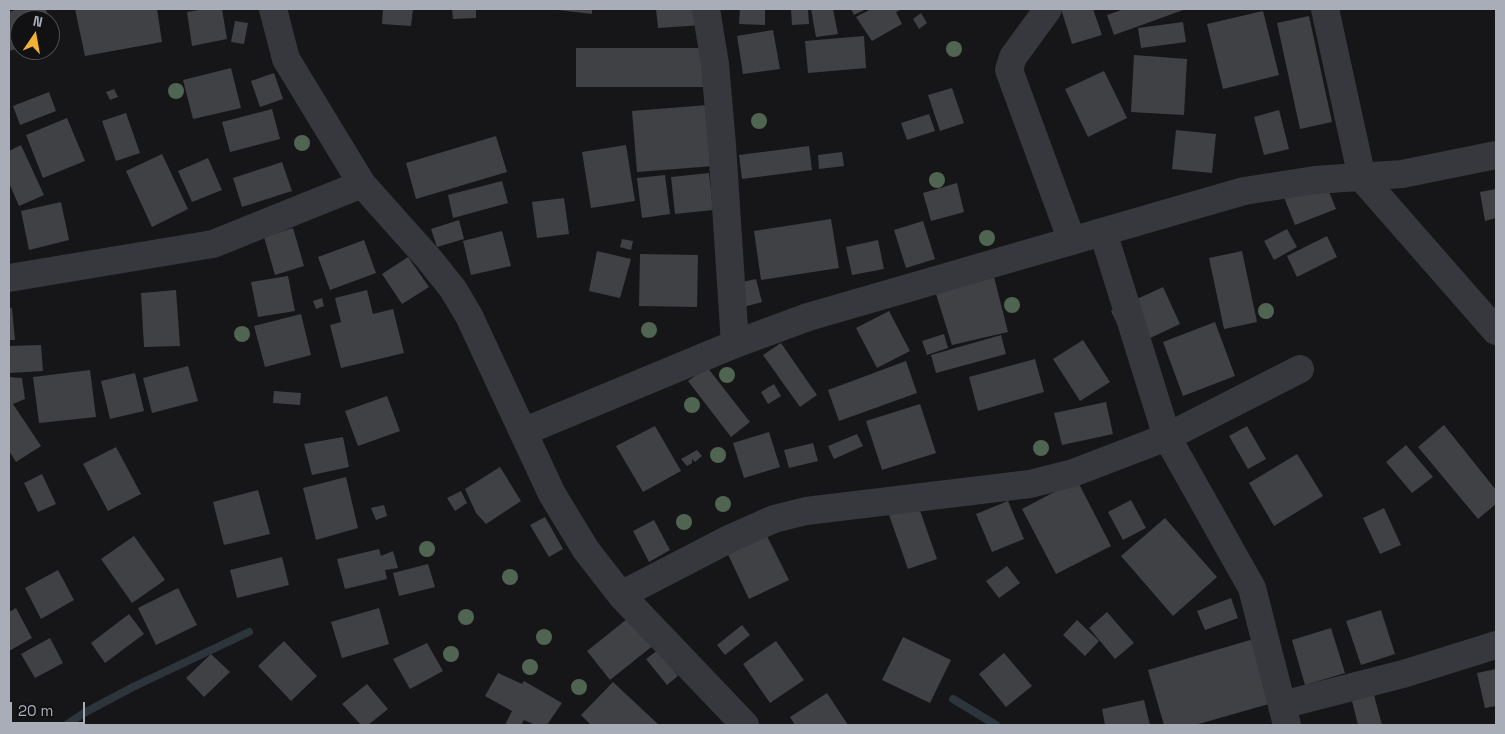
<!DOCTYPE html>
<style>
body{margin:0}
#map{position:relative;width:1505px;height:734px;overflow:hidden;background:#161618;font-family:"Space Grotesk",sans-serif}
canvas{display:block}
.frame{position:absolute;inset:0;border:10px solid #a8adb8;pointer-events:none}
.north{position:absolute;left:10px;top:10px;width:50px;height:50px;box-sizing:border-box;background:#111113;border:1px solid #4d4f55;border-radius:50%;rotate:12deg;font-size:14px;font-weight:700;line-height:20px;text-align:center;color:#a8adb8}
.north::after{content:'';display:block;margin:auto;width:18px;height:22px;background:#f2b134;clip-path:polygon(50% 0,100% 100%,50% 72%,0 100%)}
.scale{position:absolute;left:10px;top:702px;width:75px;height:22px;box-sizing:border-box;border:2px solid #a8adb8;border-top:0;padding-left:6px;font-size:15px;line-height:18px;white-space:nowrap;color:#a8adb8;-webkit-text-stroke:4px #111113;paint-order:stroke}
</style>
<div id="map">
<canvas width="1505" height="734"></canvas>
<div class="frame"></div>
<div class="north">N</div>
<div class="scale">20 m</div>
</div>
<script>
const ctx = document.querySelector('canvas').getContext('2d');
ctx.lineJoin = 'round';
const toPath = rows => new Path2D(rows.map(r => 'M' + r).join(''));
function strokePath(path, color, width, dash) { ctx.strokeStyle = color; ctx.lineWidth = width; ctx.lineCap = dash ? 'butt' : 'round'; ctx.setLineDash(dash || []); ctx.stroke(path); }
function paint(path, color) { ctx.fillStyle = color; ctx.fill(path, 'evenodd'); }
strokePath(toPath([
 [953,699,996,725],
 [66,725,84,713,133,687,249,632]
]), '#2c353c', 8);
paint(toPath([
 [19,9,46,9,49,20,20,20,20,48,9,51,9,12],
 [75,9,157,9,162,42,85,56],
 [205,9,222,9,227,39,192,46,187,12],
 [383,9,413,9,411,26,382,24],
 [452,9,476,9,476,18,453,19],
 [550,9,592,9,592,14],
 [656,9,717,9,718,24,658,28],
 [740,9,765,9,765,25,739,24],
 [791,9,808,9,809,24,792,25],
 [811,9,833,9,838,34,816,37],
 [851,9,866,9,854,15],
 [871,9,902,9,896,12,902,24,872,41,856,17],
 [1061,9,1093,9,1102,35,1072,44],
 [1124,9,1186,9,1114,35,1107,15],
 [1263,11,1279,75,1223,89,1207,24],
 [921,13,927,23,919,29,913,19],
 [1309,16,1332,122,1300,129,1277,23],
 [235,21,248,23,244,44,231,42],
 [1183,22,1186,42,1141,48,1138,28],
 [773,30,780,69,743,74,737,36],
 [864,36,866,68,808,73,805,41],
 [576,48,704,48,704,87,576,87],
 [1134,55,1187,59,1184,115,1131,112],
 [231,68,241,108,193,119,183,80],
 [1104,71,1127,118,1088,137,1065,89],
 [274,73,283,99,260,107,251,81],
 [952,88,964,123,940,131,928,95],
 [114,89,118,97,110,100,106,92],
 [49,92,56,111,20,125,13,106],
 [708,105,714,166,637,172,632,111],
 [272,109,280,139,230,152,222,122],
 [1279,110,1289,149,1264,155,1254,117],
 [126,113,140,153,116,161,102,121],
 [929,114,935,131,907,140,901,123],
 [67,118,85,161,43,178,26,135],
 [1176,130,1216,134,1212,173,1172,169],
 [496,136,507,172,416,199,406,163],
 [21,145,44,195,19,206,9,183,9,151],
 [626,145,635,201,591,208,582,152],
 [809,146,812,170,742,179,739,155],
 [842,152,844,166,819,169,818,155],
 [162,154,188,209,152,227,126,171],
 [208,158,222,190,192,202,178,171],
 [282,162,292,191,242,207,233,178],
 [709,173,713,210,675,214,671,177],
 [1322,174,1336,209,1295,225,1281,190],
 [665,175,670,214,642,218,637,178],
 [502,181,508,203,453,218,448,195],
 [957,183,964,212,931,221,923,193],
 [1496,189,1496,218,1485,221,1480,192],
 [564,198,569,234,537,238,532,202],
 [61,202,69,240,29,250,21,211],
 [831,219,839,268,761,280,754,231],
 [459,220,464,239,437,247,431,229],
 [923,221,935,259,906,268,894,230],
 [293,228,304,266,275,275,264,237],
 [1287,229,1297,247,1274,260,1264,241],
 [502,231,511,266,471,275,463,241],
 [1327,236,1337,257,1297,277,1287,256],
 [622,239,633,241,631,250,620,247],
 [364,240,376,273,330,290,318,257],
 [878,240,884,269,852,275,846,247],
 [597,251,631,259,620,298,589,291],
 [1242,251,1257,322,1224,329,1209,258],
 [640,254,698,255,697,307,639,306],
 [408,257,429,287,402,304,382,274],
 [288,276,295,311,258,317,251,282],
 [994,277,1008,332,952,345,935,291],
 [756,279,762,302,729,311,728,285],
 [1163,287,1180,324,1129,348,1111,311],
 [176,290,180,346,144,347,141,293],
 [367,290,373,314,393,309,404,353,341,368,330,325,341,322,335,298],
 [322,298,324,306,316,309,313,301],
 [9,308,12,308,15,340,9,340],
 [889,311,910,351,877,368,856,328],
 [301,314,311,355,265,367,254,326],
 [1215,322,1235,376,1183,396,1163,342],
 [944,334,948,348,927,355,922,341],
 [1001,335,1006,354,936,373,931,355],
 [1083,340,1110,382,1080,401,1053,359],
 [781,343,817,395,800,407,763,355],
 [41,345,43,371,9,373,9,346],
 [1035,359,1044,392,978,411,969,377],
 [906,361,917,393,839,421,828,390],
 [188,366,198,401,152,413,143,378],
 [707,367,750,422,731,437,688,381],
 [90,370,96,417,39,423,33,377],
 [135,373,144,411,110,419,101,381],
 [9,377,22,378,25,399,13,404,41,446,16,462,9,451],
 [774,384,781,396,768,404,761,392],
 [274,391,301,393,300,405,273,403],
 [387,396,400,431,358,446,345,411],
 [1106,402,1113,434,1062,445,1054,413],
 [920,404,936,453,882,470,866,421],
 [1444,425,1496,490,1496,504,1478,519,1418,447],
 [655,426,681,471,643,492,616,446],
 [1247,426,1266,459,1248,469,1229,436],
 [769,432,780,467,744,478,733,443],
 [857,434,863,446,834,459,828,446],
 [343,437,349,467,312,475,304,444],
 [813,443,818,461,789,468,784,450],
 [1406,445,1433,477,1412,493,1386,462],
 [116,447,141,494,108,511,83,464],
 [697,450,702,456,695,462,692,459,692,463,687,466,681,459],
 [1297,454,1323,496,1274,526,1249,483],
 [500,467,521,501,486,524,476,513,465,489],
 [42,474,56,504,38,512,24,483],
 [346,477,358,528,316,540,303,488],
 [1077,480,1111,546,1056,574,1022,509],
 [258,490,270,534,224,545,213,502],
 [461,491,467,503,455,511,447,498],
 [1131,500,1146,528,1123,540,1108,512],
 [1008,501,1024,539,992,552,976,514],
 [917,502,937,559,908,569,888,512],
 [384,505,387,516,376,520,371,508],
 [1384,508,1401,545,1380,554,1363,518],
 [545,517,563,549,549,557,530,525],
 [1165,518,1217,577,1173,616,1121,556],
 [654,520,670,550,649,562,633,531],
 [763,528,789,580,749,599,724,546],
 [134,536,165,580,132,603,101,559],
 [379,549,381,556,393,551,398,568,385,570,387,579,345,589,337,559],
 [282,557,289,585,237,598,230,570],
 [428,564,435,587,399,596,393,573],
 [1007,566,1020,583,999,598,986,581],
 [58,570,74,600,41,619,25,588],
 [178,588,197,625,156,645,138,608],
 [1231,598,1238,618,1205,630,1197,611],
 [16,608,32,638,9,651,9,612],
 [379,608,389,644,342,658,331,622],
 [1381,610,1395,654,1361,665,1346,621],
 [637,611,660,640,610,680,587,651],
 [1107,612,1134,643,1115,659,1089,628],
 [129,614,144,634,105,663,91,643],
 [1077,620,1099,641,1085,656,1063,635],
 [742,625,750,635,725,655,717,645],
 [1331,628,1345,673,1305,685,1292,640],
 [903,637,951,660,930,703,882,680],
 [50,638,63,663,35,678,21,654],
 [1257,638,1276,702,1195,725,1164,725,1148,670],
 [284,641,317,676,291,701,258,666],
 [776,641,804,680,770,703,743,664],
 [427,643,443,671,410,689,393,659],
 [658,650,678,676,667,685,646,659],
 [1004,653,1032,686,1006,707,979,674],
 [211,654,230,672,204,697,186,678],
 [1496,669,1496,706,1485,708,1477,673],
 [498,673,522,684,524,681,562,703,547,725,535,725,524,720,521,725,505,725,512,711,485,696],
 [613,682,659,725,591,725,581,715],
 [367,684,388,709,368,725,361,725,342,704],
 [1371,684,1382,725,1358,725,1349,689],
 [827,693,848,725,795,725,790,717],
 [1144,700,1150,725,1105,725,1102,709]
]), '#404145');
strokePath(toPath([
 [273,9,286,59,362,184,429,259,453,289,469,316,552,494,586,550,621,595,745,725],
 [706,9,715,64,722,145,735,344],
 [1048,9,1013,57,1009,70,1072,241],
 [1325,9,1362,178,1496,331],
 [1103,232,1167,437,1252,588,1287,725],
 [9,278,213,244,362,184],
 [523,432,735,344,808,317,1244,191,1315,180,1402,174,1496,155],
 [621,595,729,539,774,519,806,511,1030,484,1073,473,1167,437,1300,369],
 [1282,705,1403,674,1496,645]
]), '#37383d', 28);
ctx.fillStyle = '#506452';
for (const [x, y] of [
 [954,49],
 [176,91],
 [759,121],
 [302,143],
 [937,180],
 [987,238],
 [1012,305],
 [1266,311],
 [649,330],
 [242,334],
 [727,375],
 [692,405],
 [1041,448],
 [718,455],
 [723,504],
 [684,522],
 [427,549],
 [510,577],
 [466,617],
 [544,637],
 [451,654],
 [530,667],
 [579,687]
]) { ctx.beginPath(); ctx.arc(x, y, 8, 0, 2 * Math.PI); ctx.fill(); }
</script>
